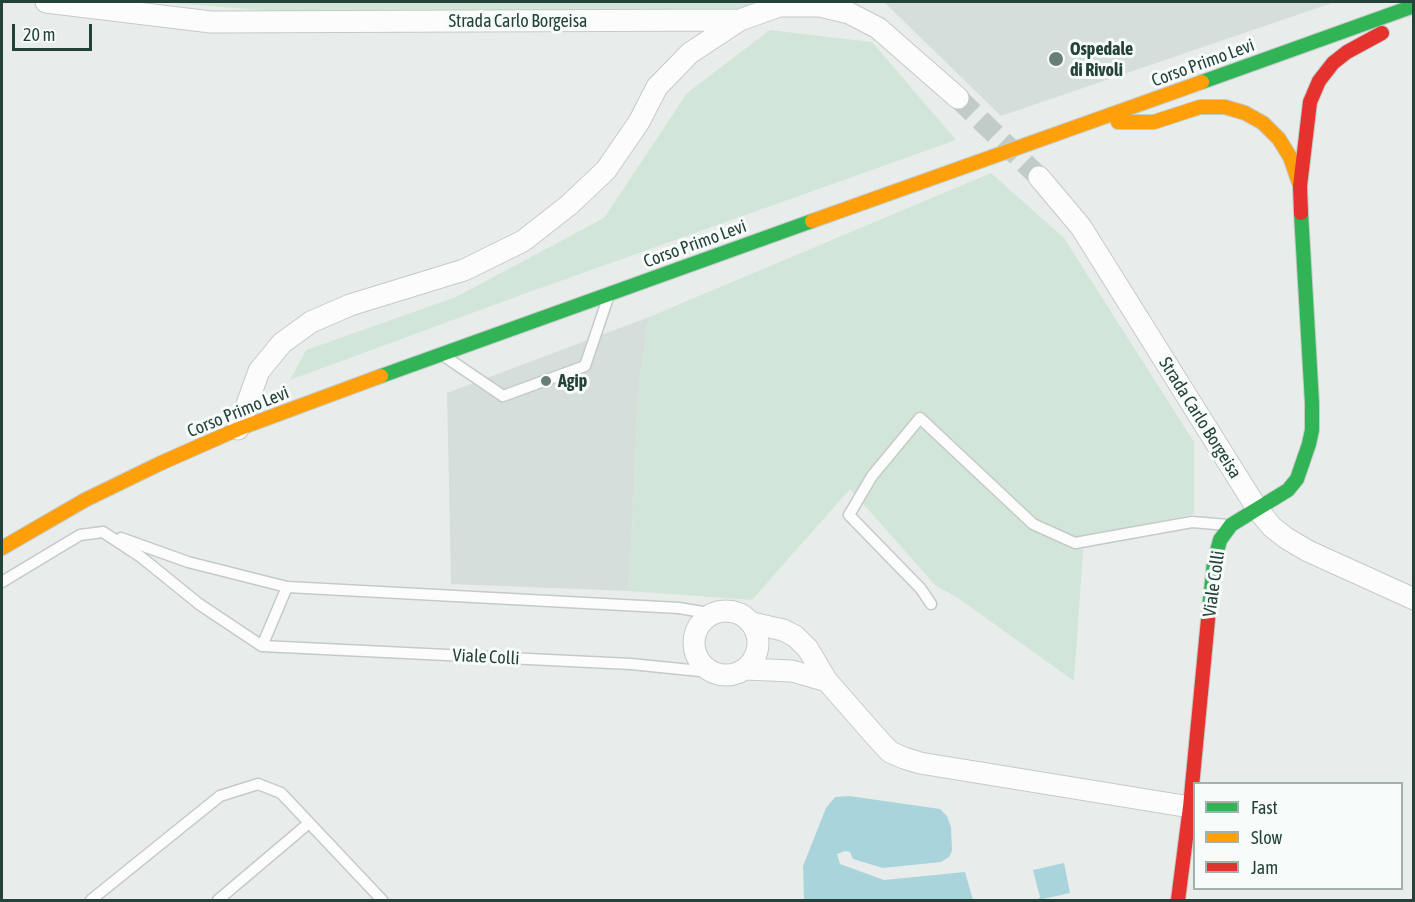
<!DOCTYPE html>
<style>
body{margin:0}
#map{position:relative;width:1415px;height:902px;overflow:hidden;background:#e8edeb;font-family:"Asap Condensed",sans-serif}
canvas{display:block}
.frame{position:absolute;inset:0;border:3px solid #24423a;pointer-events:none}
.legend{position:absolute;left:1193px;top:782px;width:210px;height:108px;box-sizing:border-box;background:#f7fbf9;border:2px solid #a3b1ad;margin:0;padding:8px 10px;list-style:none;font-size:18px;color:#24423a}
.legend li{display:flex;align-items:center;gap:12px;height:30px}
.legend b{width:30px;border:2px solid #a3b1ad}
.scale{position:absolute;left:12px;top:24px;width:80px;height:27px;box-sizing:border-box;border:3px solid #24423a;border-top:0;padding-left:8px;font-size:18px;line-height:21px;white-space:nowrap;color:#24423a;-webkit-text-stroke:4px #f7fbf9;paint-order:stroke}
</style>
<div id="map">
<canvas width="1415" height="902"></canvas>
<div class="frame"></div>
<ul class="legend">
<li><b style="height:8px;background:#30b455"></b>Fast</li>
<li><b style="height:8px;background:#ff9f0a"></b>Slow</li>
<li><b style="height:8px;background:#e5322d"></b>Jam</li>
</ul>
<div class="scale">20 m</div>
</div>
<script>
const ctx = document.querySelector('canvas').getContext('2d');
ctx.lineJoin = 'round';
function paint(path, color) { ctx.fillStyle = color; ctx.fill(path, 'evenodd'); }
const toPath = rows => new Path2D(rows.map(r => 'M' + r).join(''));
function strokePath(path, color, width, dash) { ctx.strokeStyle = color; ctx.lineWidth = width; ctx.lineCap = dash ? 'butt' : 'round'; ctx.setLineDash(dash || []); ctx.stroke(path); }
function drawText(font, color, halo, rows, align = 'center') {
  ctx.font = font + ' "Asap Condensed",sans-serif'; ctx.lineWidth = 6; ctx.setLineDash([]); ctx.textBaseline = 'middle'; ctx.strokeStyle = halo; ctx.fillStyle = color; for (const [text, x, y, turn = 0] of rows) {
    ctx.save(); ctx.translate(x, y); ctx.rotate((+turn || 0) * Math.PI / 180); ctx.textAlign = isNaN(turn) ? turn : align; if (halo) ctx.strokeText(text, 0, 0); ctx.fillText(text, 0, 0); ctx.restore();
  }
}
paint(toPath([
 [884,2,1335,2,1001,116],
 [649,317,639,385,629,591,451,584,447,393]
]), '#d6dedb');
paint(toPath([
 [159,2,752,2,741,12,285,12],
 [770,30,872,42,956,140,521,295,290,380,306,350,456,297,604,218,687,93],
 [991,173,1064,238,1194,442,1194,514,1084,537,1074,681,955,596,936,586,850,489,752,600,629,591,639,385,649,317]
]), '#d1e6d8');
paint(toPath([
 [849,796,940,809,947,816,951,827,952,851,949,857,941,862,883,868,853,859,850,852,845,851,837,854,840,864,884,880,965,872,973,900,804,900,803,866,826,808,835,797],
 [1064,863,1070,893,1038,900,1040,897,1033,870]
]), '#a9d4db');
strokePath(toPath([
 [958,98,1039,177]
]), '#c1cbc8', 21, [21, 10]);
const lane = toPath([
 [447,358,503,396,585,366,608,298],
 [121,538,188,562,287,587],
 [2,582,80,535,103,532,141,557,199,604,262,646],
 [931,604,921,589,849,515,872,476,920,418,1033,524,1075,543,1192,522,1228,525],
 [710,672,631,664,262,646,287,587,679,608,714,614],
 [91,900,220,796,258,784,281,793,382,900],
 [218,900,309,823]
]);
const street = toPath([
 [46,2,211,22,740,20,779,6,820,6,849,13,878,28,958,98],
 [1039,177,1081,227,1258,510,1272,527,1286,538,1308,551,1414,599],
 [238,429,259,371,282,343,311,322,350,305,464,270,523,241,569,205,606,170,639,122,657,87,690,53,740,20],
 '694 643a32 32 0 1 1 64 0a32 32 0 1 1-64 0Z',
 [752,623,783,630,795,636,808,649,827,681,877,738,890,752,904,758,920,763,1190,807],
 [745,669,792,671,827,681]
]);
const fast = toPath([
 [1202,82,1414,6],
 [381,376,812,221],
 [1209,609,1214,563,1220,540,1231,525,1288,490,1297,479,1309,444,1312,430,1312,403,1301,213]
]);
const slow = toPath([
 [1118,122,1154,122,1200,107,1225,107,1245,113,1263,123,1279,139,1290,157,1299,183],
 [812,221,1202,82],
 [2,548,85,500,161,463,238,429,381,376]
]);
const jam = toPath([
 [1301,213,1300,186,1310,102,1319,81,1333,63,1347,52,1382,33],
 [1178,900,1190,807,1209,609]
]);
strokePath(lane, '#c5cac8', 13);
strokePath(street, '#c5cac8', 23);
strokePath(fast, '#c3cbc8', 16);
strokePath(slow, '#c3cbc8', 16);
strokePath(jam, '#c3cbc8', 16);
strokePath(lane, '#fcfcfc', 10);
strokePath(street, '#fcfcfc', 21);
strokePath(fast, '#30b455', 14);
strokePath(slow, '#ff9f0a', 14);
strokePath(jam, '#e5322d', 14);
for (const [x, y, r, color] of [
 [1056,59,8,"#697e78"],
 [546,381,6,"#697e78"]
]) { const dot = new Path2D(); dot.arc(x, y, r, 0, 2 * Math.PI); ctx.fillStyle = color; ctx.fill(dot); strokePath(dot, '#f7fbf9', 2); }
drawText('18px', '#24423a', '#f7fbf9', [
 ["Strada Carlo Borgeisa",518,21],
 ["Corso Primo Levi",1203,63,-20],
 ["Corso Primo Levi",695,244,-20],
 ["Corso Primo Levi",238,412,-22],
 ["Strada Carlo Borgeisa",1200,418,58],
 ["Viale Colli",1214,584,-82],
 ["Viale Colli",486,657,3]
]);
drawText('bold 18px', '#24423a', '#f7fbf9', [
 ["Ospedale",1070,49],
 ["di Rivoli",1070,70],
 ["Agip",558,381]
], 'left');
</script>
